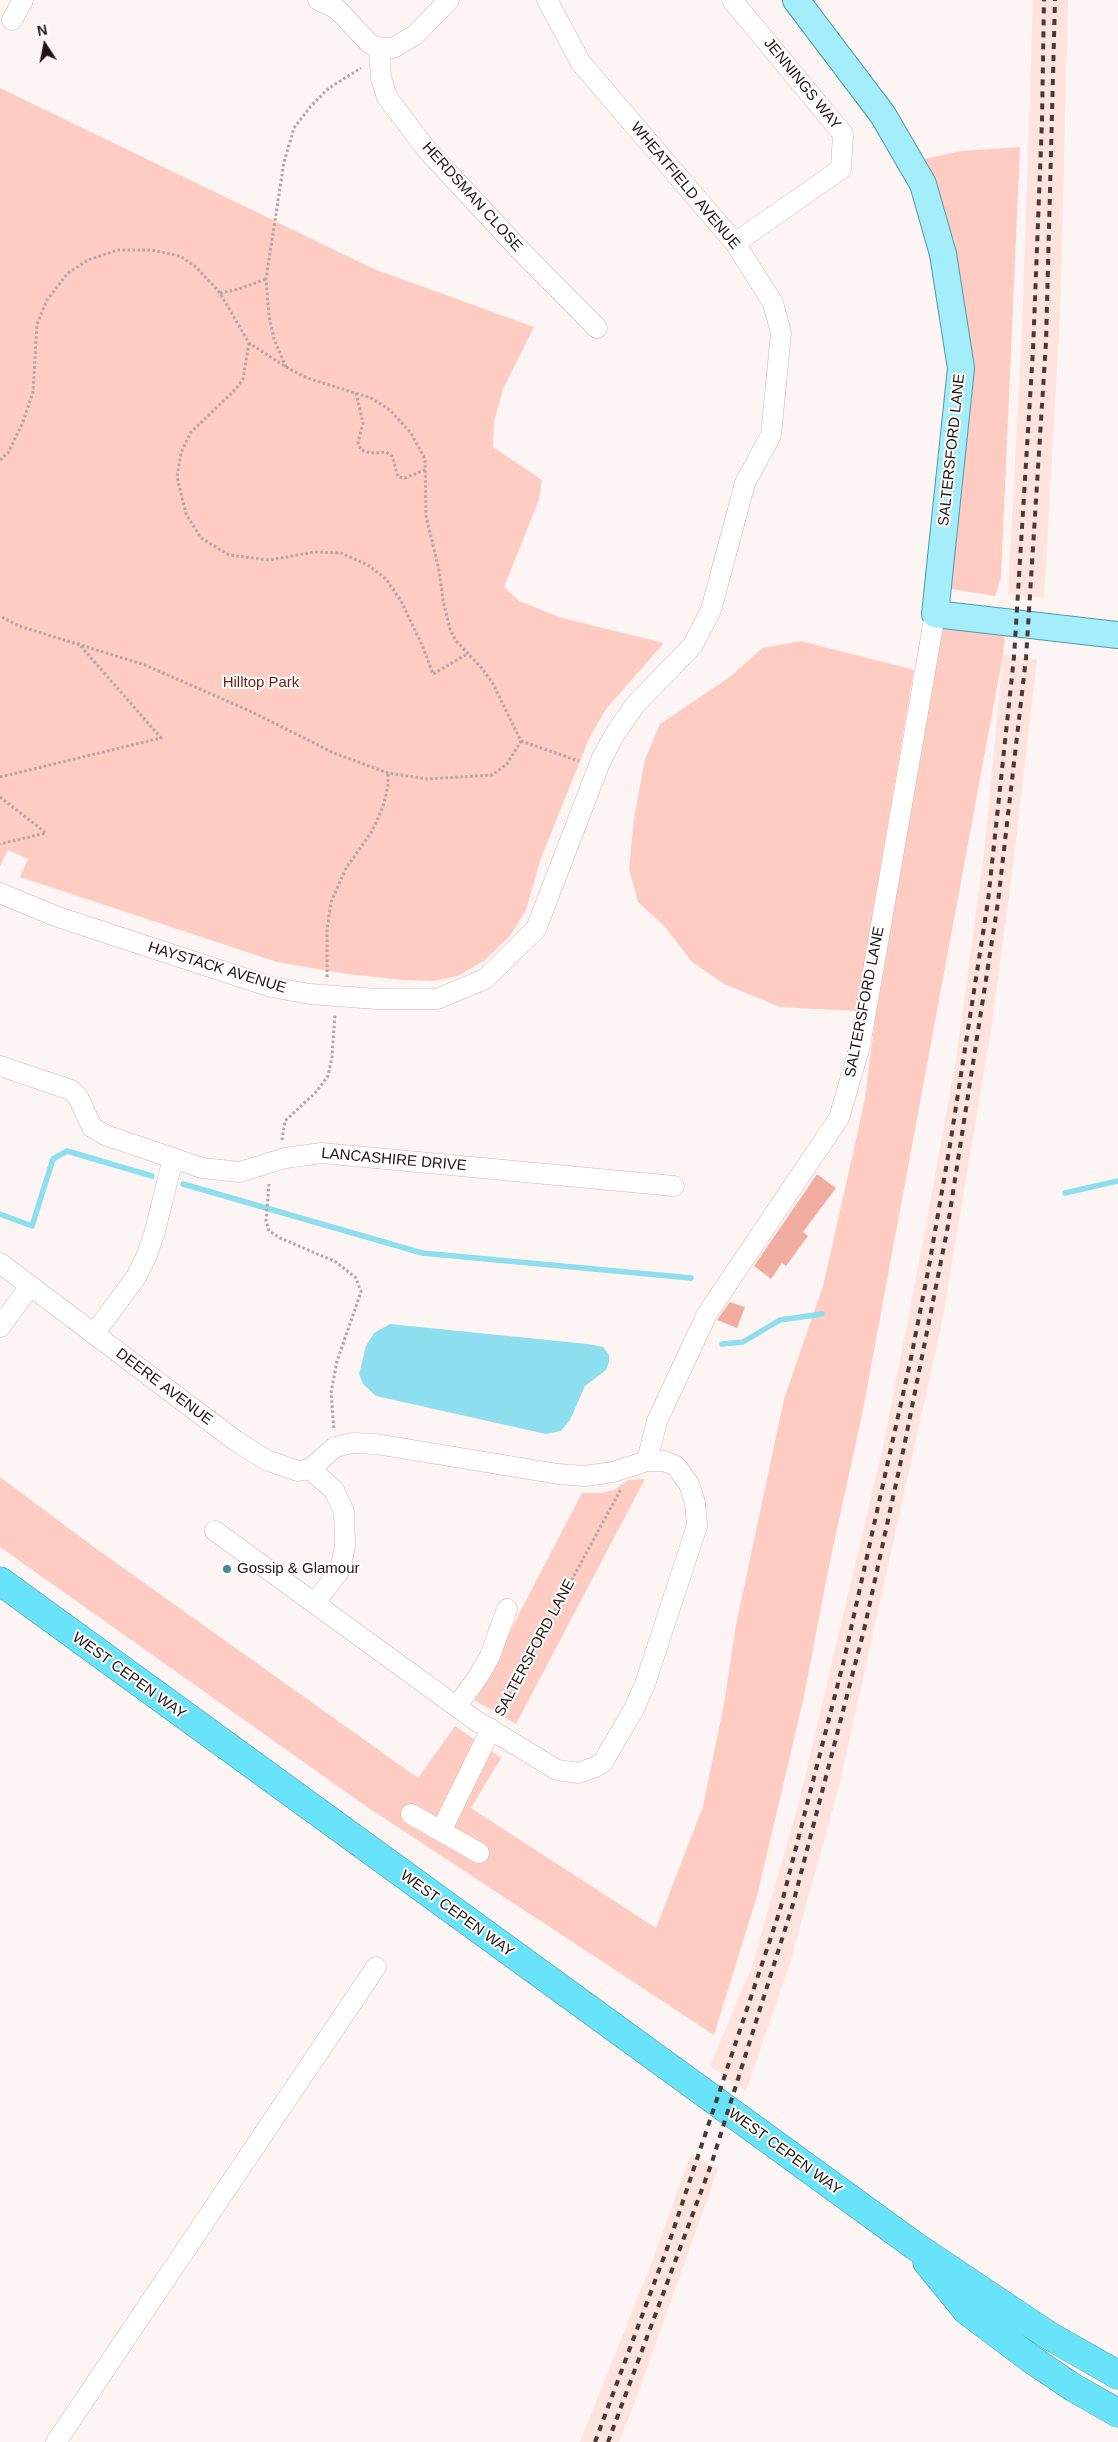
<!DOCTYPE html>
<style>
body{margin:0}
#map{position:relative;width:1118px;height:2442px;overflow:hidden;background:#fdf5f4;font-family:Arial,sans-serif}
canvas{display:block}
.north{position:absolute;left:20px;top:20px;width:50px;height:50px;-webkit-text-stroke:4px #fff;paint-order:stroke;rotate:349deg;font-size:14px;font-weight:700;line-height:20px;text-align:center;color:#201311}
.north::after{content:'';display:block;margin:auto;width:18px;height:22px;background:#201311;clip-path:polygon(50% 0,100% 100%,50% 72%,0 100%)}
</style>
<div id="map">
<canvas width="1118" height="2442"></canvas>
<div class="north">N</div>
</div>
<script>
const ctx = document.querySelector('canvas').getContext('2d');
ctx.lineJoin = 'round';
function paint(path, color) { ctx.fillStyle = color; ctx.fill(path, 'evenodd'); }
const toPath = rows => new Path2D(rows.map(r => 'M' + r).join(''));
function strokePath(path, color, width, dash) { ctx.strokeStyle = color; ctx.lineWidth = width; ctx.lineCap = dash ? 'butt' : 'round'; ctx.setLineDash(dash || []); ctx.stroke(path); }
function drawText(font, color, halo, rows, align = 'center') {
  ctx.font = font + ' Arial,sans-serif'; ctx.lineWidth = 4; ctx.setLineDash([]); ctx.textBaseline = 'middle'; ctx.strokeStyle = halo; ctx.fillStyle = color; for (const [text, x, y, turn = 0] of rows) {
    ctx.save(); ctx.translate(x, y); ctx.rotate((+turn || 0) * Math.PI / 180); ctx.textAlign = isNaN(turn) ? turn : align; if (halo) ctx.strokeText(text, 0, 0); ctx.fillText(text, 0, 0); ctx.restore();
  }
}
paint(toPath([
 [1033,0,1068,0,1060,316,1044,598,1008,594,1022,332],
 [1003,655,1037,660,1013,866,991,1030,942,1322,840,1783,791,1960,746,2091,710,2066,752,1966,800,1798,884,1442,923,1242,957,1054,984,853],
 [691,2154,718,2169,636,2399,619,2442,580,2442,650,2267]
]), '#fee3de');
paint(toPath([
 [0,88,374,269,534,327,503,389,494,422,493,447,542,480,539,500,504,587,519,601,562,618,664,643,606,709,589,739,541,858,526,910,510,936,484,961,458,976,434,981,403,980,347,974,277,962,20,877,28,859,8,850,0,866],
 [1020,147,1001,578,995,596,951,589,967,416,962,295,952,236,923,159,961,151],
 [940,627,1005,634,1003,655,862,1415,830,1561,803,1701,757,1896,714,2035,367,1807,0,1547,0,1477,91,1545,418,1778,455,1726,501,1758,471,1808,656,1928,703,1806,724,1704,736,1625,784,1399,823,1286,853,1153,865,1098,876,1012],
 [801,641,914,670,856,1011,780,1007,724,984,692,962,665,927,638,902,629,869,634,818,645,759,660,724,730,677,762,648],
 [645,1479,516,1724,474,1700,582,1493,601,1493,614,1490,628,1480]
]), '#feccc2');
paint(toPath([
 [390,1324,587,1344,603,1347,609,1355,609,1362,606,1370,585,1386,570,1420,561,1431,546,1434,376,1396,363,1384,359,1374,366,1346,374,1333]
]), '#8ddfef');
strokePath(toPath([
 [183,1184,422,1253,691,1278],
 [1065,1193,1118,1181],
 [0,1214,32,1226,53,1159,67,1151,152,1176],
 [722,1344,743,1342,780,1320,822,1314]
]), '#8ddfef', 5.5);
paint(toPath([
 [817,1174,836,1188,803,1232,808,1236,786,1266,782,1263,771,1279,754,1266],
 [730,1302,745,1307,737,1328,717,1320]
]), '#f1ada0');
const minor = toPath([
 [318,0,337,9,369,43,379,48,393,48,415,35,449,0],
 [732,0,843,134,841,169,735,243],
 [12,20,23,0],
 [379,48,381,78,387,97,427,150,518,248,597,328],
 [0,893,55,916,271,987,310,994,377,999,437,999,485,979,536,929,601,760,615,734,635,705,693,645,711,610,745,483,771,435,781,333,773,303,735,243,581,63,547,0],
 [0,1066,71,1090,78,1097,92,1127,105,1135,202,1168,240,1172,285,1158,322,1153,674,1186],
 [0,1263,236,1441,266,1460,298,1471,310,1469,335,1447,352,1443,376,1444,558,1474,585,1476,613,1472,647,1461,664,1461,676,1466,689,1484,695,1503,697,1526,645,1684,634,1709,603,1762,595,1767,578,1773,557,1770,475,1720,215,1531],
 [0,1327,30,1286],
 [94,1334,136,1277,147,1255,155,1231,173,1158],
 [647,1461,657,1421,707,1314,839,1118,860,1046,935,614],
 [310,1469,334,1490,344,1512,345,1546,340,1570,315,1603],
 [457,1706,478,1677,490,1656,507,1609],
 [411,1814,479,1853],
 [441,1831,491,1729],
 [56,2442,376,1967]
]);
const major = toPath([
 [796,0,883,115,923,184,943,254,961,368,935,614,1118,635]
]);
const highway = toPath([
 [0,1581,915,2246,1048,2335,1118,2375],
 [927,2262,967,2311,1031,2359,1074,2388,1118,2413]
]);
strokePath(minor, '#d6b3ac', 21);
strokePath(major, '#4f9aa8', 28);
strokePath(highway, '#4f9aa8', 29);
strokePath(toPath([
 [220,293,239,289,266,279],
 [249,343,243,379,236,389,191,432,181,453,177,477,186,514,201,538,229,555,269,560,315,552,341,553,368,565,386,579,401,601,423,647,433,674,467,654],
 [286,367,274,339,269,316,266,279,284,162,294,128,310,107,329,88,361,68],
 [356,393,363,423,358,442,361,450,371,453,386,452,392,456,398,477,405,478,425,470],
 [0,460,8,453,23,422,33,392,37,324,47,300,68,273,88,260,118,250,151,250,180,256,196,267,220,293,249,343,286,367,307,378,371,398,390,410,411,433,425,459,426,516,439,570,443,600,450,629,456,641,480,666,492,682,521,741,507,764,492,775,427,779,388,773,334,753,250,711,145,665,19,626,0,616],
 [521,741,579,761],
 [0,777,161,738,78,643],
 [0,797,46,833,0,844],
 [327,977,327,930,331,902,346,868,371,833,383,807,388,786,388,773],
 [282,1140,285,1121,316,1092,328,1076,332,1057,335,1014],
 [269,1184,266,1221,269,1231,280,1238,336,1262,356,1278,361,1292,337,1361,331,1393,334,1429],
 [500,1712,621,1489]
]), '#b0a6a5', 3, [2.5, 2.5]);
strokePath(minor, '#fff', 20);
strokePath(major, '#a4eefc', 26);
strokePath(highway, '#68e3fa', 28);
strokePath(toPath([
 [595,2442,668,2246,780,1910,844,1660,911,1358,929,1266,950,1145,988,901,1014,657,1033,350,1042,120,1044,0],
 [608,2442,711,2165,793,1904,864,1630,904,1447,947,1231,998,902,1026,658,1046,342,1055,0]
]), '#473b39', 4, [6, 6]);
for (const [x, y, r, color] of [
 [227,1569,5,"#438795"]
]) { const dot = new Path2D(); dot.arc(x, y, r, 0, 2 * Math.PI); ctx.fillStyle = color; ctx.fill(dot); strokePath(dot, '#fff', 2); }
drawText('15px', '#201311', '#fff', [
 ["JENNINGS WAY",802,84,51],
 ["WHEATFIELD AVENUE",685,186,50],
 ["HERDSMAN CLOSE",472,197,48],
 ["SALTERSFORD LANE",952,450,-84],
 ["HAYSTACK AVENUE",217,968,17],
 ["SALTERSFORD LANE",865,1002,-79],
 ["LANCASHIRE DRIVE",394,1160,5],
 ["DEERE AVENUE",164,1387,37],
 ["SALTERSFORD LANE",535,1648,-62],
 ["WEST CEPEN WAY",129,1676,36],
 ["WEST CEPEN WAY",457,1914,36],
 ["WEST CEPEN WAY",785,2152,36]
]);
drawText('15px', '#6d1f15', '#fff', [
 ["Hilltop Park",261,683]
]);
drawText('15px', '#201311', '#fff', [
 ["Gossip & Glamour",237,1569]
], 'left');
</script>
